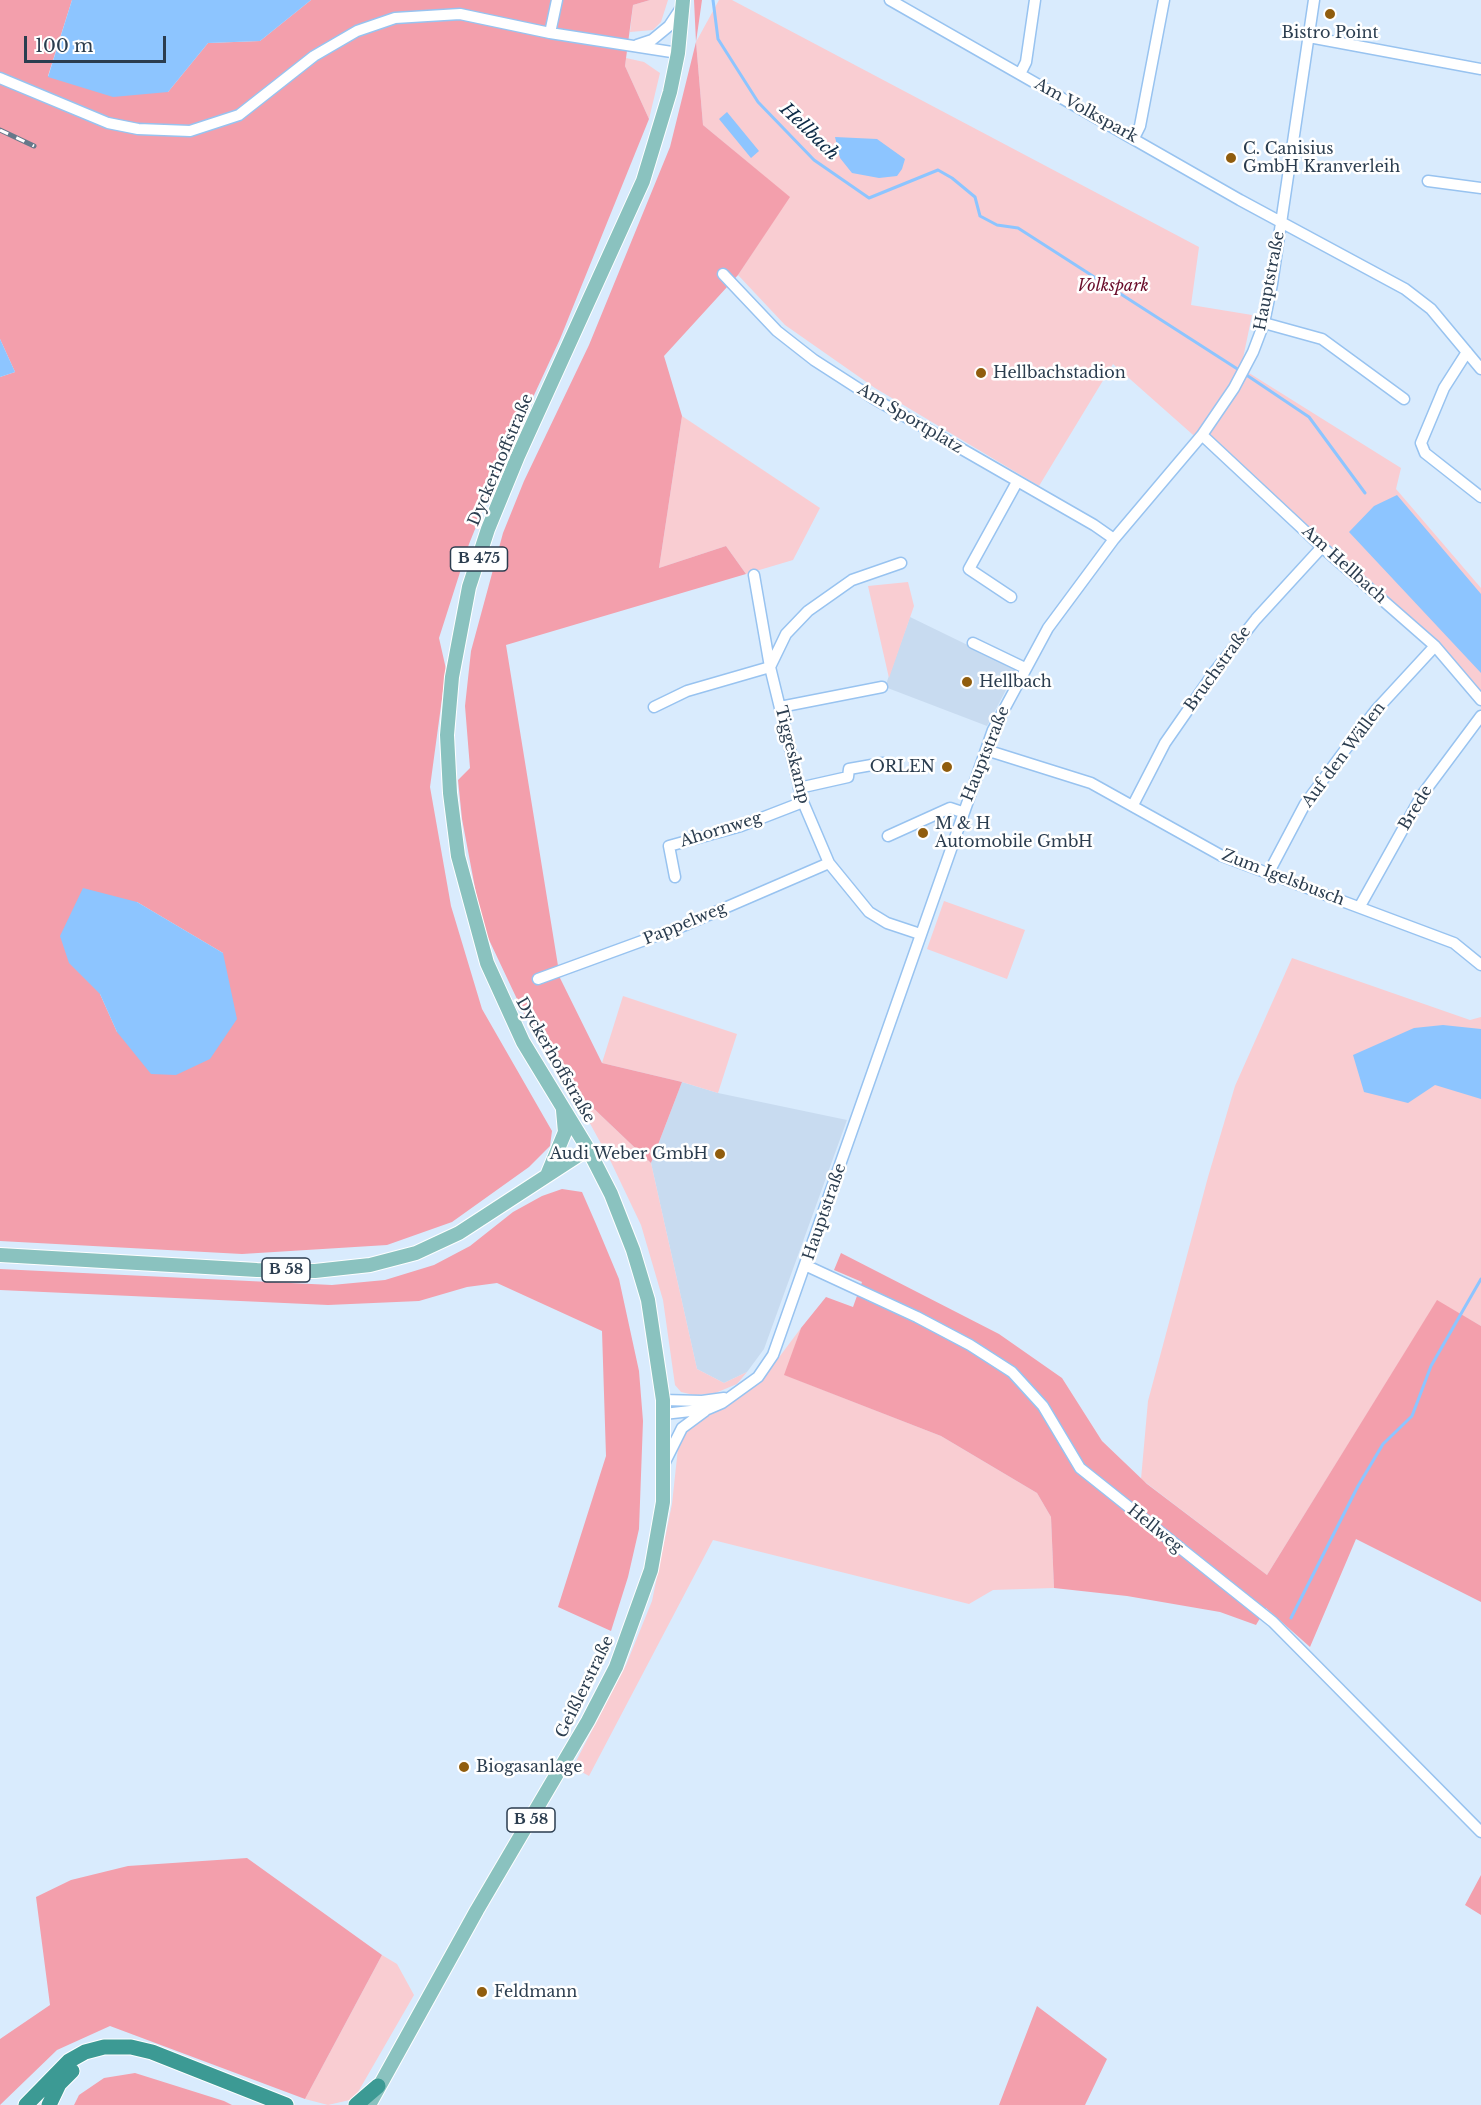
<!DOCTYPE html>
<meta charset="utf-8">
<style>
body{margin:0}
#map{position:relative;width:1481px;height:2105px;overflow:hidden;background:#d9ebfd;font-family:"Libre Baskerville",serif}
canvas{display:block}
.scale{position:absolute;left:24px;top:36px;width:142px;height:27px;box-sizing:border-box;border:3px solid #2b3d4f;border-top:0;padding-left:8px;font-size:18px;line-height:21px;white-space:nowrap;color:#2b3d4f;-webkit-text-stroke:4px #fff;paint-order:stroke}
</style>
<div id="map">
<canvas width="1481" height="2105"></canvas>
<div class="scale">100 m</div>
</div>
<script>
const ctx = document.querySelector('canvas').getContext('2d');
ctx.lineJoin = 'round';
function paint(path, color) { ctx.fillStyle = color; ctx.fill(path, 'evenodd'); }
const toPath = rows => new Path2D(rows.map(r => 'M' + r).join(''));
function strokePath(path, color, width, dash) { ctx.strokeStyle = color; ctx.lineWidth = width; ctx.lineCap = dash ? 'butt' : 'round'; ctx.setLineDash(dash || []); ctx.stroke(path); }
function drawText(font, color, halo, rows, align = 'center') {
  ctx.font = font + ' "Libre Baskerville",serif'; ctx.lineWidth = 5; ctx.setLineDash([]); ctx.textBaseline = 'middle'; ctx.strokeStyle = halo; ctx.fillStyle = color; for (const [text, x, y, turn = 0] of rows) {
    ctx.save(); ctx.translate(x, y); ctx.rotate((+turn || 0) * Math.PI / 180); ctx.textAlign = isNaN(turn) ? turn : align; if (halo) ctx.strokeText(text, 0, 0); ctx.fillText(text, 0, 0); ctx.restore();
  }
}
paint(toPath([
 [910,617,1017,669,987,726,885,687],
 [682,1082,718,1093,847,1120,764,1349,747,1372,724,1383,697,1369,651,1163]
]), '#c8dbf0');
paint(toPath([
 [650,0,668,0,661,22,653,30,630,32,633,5],
 [719,0,732,0,1199,247,1191,305,1252,315,1241,368,1401,468,1396,489,1481,588,1481,692,1436,643,1332,550,1192,434,1113,364,1039,486,875,388,785,325,738,275,789,197,703,125,696,42],
 [626,58,644,62,660,73,649,119,625,66],
 [682,416,820,508,793,560,746,574,726,546,659,568],
 [908,582,914,606,889,678,868,586],
 [944,901,1025,930,1007,979,927,949],
 [1292,958,1470,1020,1481,1017,1481,1326,1437,1301,1267,1575,1141,1479,1148,1401,1208,1177,1235,1086],
 [623,996,737,1034,718,1093,682,1082,602,1063],
 [569,1085,651,1163,697,1369,724,1383,747,1372,737,1384,713,1394,694,1395,681,1392,675,1385,663,1300,641,1225,611,1162],
 [801,1328,785,1375,941,1436,1037,1493,1051,1517,1054,1588,993,1590,969,1604,713,1540,589,1776,573,1767,626,1665,652,1601,672,1504,678,1448,687,1431,705,1415,726,1406,762,1380],
 [382,1955,397,1964,414,1995,354,2099,328,2105,305,2099]
]), '#f9cdd2');
paint(toPath([
 [0,0,72,0,48,76,168,92,208,43,260,41,311,0,650,0,633,5,625,66,649,119,560,339,497,475,469,544,439,638,446,669,430,787,451,906,482,1009,552,1131,550,1146,529,1167,452,1222,387,1245,242,1254,0,1241,0,377,15,372,0,339],
 [137,902,223,953,117,1032,100,994],
 [694,0,702,0,696,42,703,125,790,197,738,275,664,356,682,416,659,568,726,546,746,574,506,645,560,978,602,1063,682,1082,651,1163,569,1085,525,1016,482,925,462,819,458,780,470,768,465,706,471,651,503,533,524,481,589,345,670,147,696,42],
 [562,1189,582,1192,596,1224,619,1279,639,1371,643,1421,639,1529,628,1577,611,1631,558,1607,606,1456,602,1331,497,1283,467,1287,419,1301,328,1305,0,1290,0,1269,332,1285,385,1280,434,1265,470,1246,513,1212,542,1196],
 [841,1253,999,1334,1062,1378,1102,1441,1147,1484,1267,1575,1437,1300,1481,1326,1481,1602,1356,1539,1310,1647,1266,1608,1256,1625,1220,1612,1127,1596,1054,1588,1051,1517,1037,1493,941,1436,784,1375,801,1328,826,1297,853,1307,862,1282,834,1270],
 [247,1858,382,1955,305,2099,110,2026,57,2050,0,2105,0,2039,50,2005,36,1897,71,1880,128,1866],
 [1481,1875,1481,1915,1465,1905],
 [1037,2006,1107,2059,1085,2105,999,2105],
 [135,2073,224,2101,232,2105,74,2105,79,2095,104,2078]
]), '#f39fac');
paint(toPath([
 [72,0,311,0,260,41,208,43,168,92,113,97,48,77],
 [727,112,759,151,751,158,719,119],
 [835,137,877,139,905,159,902,169,897,176,879,178,852,173,840,158],
 [0,339,15,372,0,377],
 [1397,495,1481,594,1481,673,1349,532,1374,506],
 [83,888,137,902,223,953,237,1019,210,1059,176,1075,151,1074,117,1032,100,994,69,963,60,936],
 [1443,1025,1481,1029,1481,1099,1435,1085,1408,1103,1364,1092,1353,1055,1414,1028]
]), '#8dc5ff');
strokePath(toPath([
 [713,0,718,39,758,102,814,160,869,198,938,170,952,178,975,197,980,216,997,225,1018,228,1239,370],
 [1245,374,1309,417,1365,493],
 [1291,1618,1358,1486,1383,1444,1412,1416,1431,1366,1481,1279]
]), '#8dc5ff', 3);
const minor = toPath([
 [890,0,1240,200,1405,289,1431,309,1481,369],
 [550,33,557,0],
 [1309,37,1481,69],
 [637,45,652,40,669,26,681,8],
 [1020,74,1026,62,1035,0],
 [0,78,108,123,138,129,190,131,239,115,314,56,357,31,395,18,460,14,550,33,678,53],
 [1134,138,1140,126,1164,0],
 [1428,181,1481,188],
 [723,274,777,331,814,360,873,398,1094,525,1114,539],
 [1264,323,1322,339,1404,399],
 [1467,352,1444,388,1421,443,1425,453,1481,497],
 [1202,435,1322,547,1435,646,1481,700],
 [754,575,770,667,803,802,829,863,869,912,887,923,920,934],
 [1011,597,969,569,1017,482],
 [973,643,1025,668],
 [654,707,687,691,770,667,786,634,808,611,852,580,901,563],
 [780,707,882,687],
 [986,750,1091,783,1222,856,1454,943,1481,965],
 [799,788,848,777,849,769,883,763],
 [1133,805,1165,743,1215,671,1256,619,1322,547],
 [888,836,950,808,962,812],
 [1268,874,1305,804,1348,746,1376,710,1435,646],
 [675,877,669,846,741,826,803,802],
 [1360,906,1422,795,1481,716],
 [538,979,683,926,829,863],
 [807,1266,917,1317,970,1345,1012,1372,1043,1406,1080,1468,1273,1622,1481,1832],
 [663,1400,702,1401,724,1398],
 [664,1414,708,1409,722,1403,758,1377,773,1355,993,730,1048,628,1114,539,1202,435,1234,388,1253,352,1264,323,1272,284,1314,0],
 [665,1462,682,1428,705,1411]
]);
const major = toPath([
 [548,1173,565,1132,563,1110],
 [0,1255,257,1270,315,1271,370,1265,416,1253,459,1233,588,1149],
 [369,2105,477,1910,588,1721,616,1667,651,1570,663,1502,663,1400,648,1300,633,1250,611,1194,588,1149,523,1042,487,963,458,856,450,793,447,735,452,677,469,587,488,529,518,456,643,181,670,92,678,53,683,0]
]);
const highway = toPath([
 [26,2105,69,2061,85,2052,104,2047,131,2047,152,2052,286,2105],
 [49,2105,59,2084,72,2071],
 [356,2105,378,2086]
]);
strokePath(minor, '#98c3f0', 13);
strokePath(major, '#fff', 16);
strokePath(highway, '#fff', 17);
strokePath(minor, '#fff', 10);
strokePath(major, '#8ac2bf', 14);
strokePath(highway, '#3c9a94', 15);
const rail = toPath([
 [0,130,34,146]
]);
strokePath(rail, '#66788a', 5);
strokePath(rail, '#fff', 3, [9]);
for (const [x, y, r, color] of [
 [1330,14,6,"#905d0e"],
 [1231,158,6,"#905d0e"],
 [981,373,6,"#905d0e"],
 [967,682,6,"#905d0e"],
 [947,767,6,"#905d0e"],
 [923,833,6,"#905d0e"],
 [720,1154,6,"#905d0e"],
 [464,1767,6,"#905d0e"],
 [482,1992,6,"#905d0e"]
]) { const dot = new Path2D(); dot.arc(x, y, r, 0, 2 * Math.PI); ctx.fillStyle = color; ctx.fill(dot); strokePath(dot, '#fff', 2); }
for (const [x, y, w] of [
 [479,559,57],
 [286,1270,48],
 [531,1820,48]
]) { const box = new Path2D(); box.roundRect(x - w / 2, y - 12, w, 24, 4.5); ctx.fillStyle = '#fff'; ctx.fill(box); strokePath(box, '#2b3d4f', 1.5); }
drawText('bold 15px', '#2b3d4f', null, [
 ["B 475",479,559],
 ["B 58",286,1270],
 ["B 58",531,1820]
]);
drawText('16px', '#2b3d4f', '#fff', [
 ["Bistro Point",1330,33,"center"],
 ["C. Canisius",1243,149],
 ["GmbH Kranverleih",1243,167],
 ["Hellbachstadion",993,373],
 ["Hellbach",979,682],
 ["ORLEN",935,767,"right"],
 ["M & H",935,824],
 ["Automobile GmbH",935,842],
 ["Audi Weber GmbH",708,1154,"right"],
 ["Biogasanlage",476,1767],
 ["Feldmann",494,1992]
], 'left');
drawText('16px', '#2b3d4f', '#fff', [
 ["Am Volkspark",1086,111,29],
 ["Hauptstraße",1270,281,-79],
 ["Am Sportplatz",910,419,31],
 ["Dyckerhoffstraße",501,460,-67],
 ["Am Hellbach",1344,565,42],
 ["Bruchstraße",1218,669,-54],
 ["Hauptstraße",986,754,-68],
 ["Tiggeskamp",792,755,76],
 ["Auf den Wällen",1344,755,-53],
 ["Brede",1416,808,-59],
 ["Ahornweg",721,830,-17],
 ["Zum Igelsbusch",1283,878,21],
 ["Pappelweg",685,924,-22],
 ["Dyckerhoffstraße",555,1060,60],
 ["Hauptstraße",825,1212,-71],
 ["Hellweg",1155,1529,39],
 ["Geißlerstraße",585,1687,-64]
]);
drawText('italic 16px', '#690b29', '#fff', [
 ["Volkspark",1113,286]
]);
drawText('italic 18px', '#0e2b47', '#fff', [
 ["Hellbach",809,132,44]
]);
</script>
